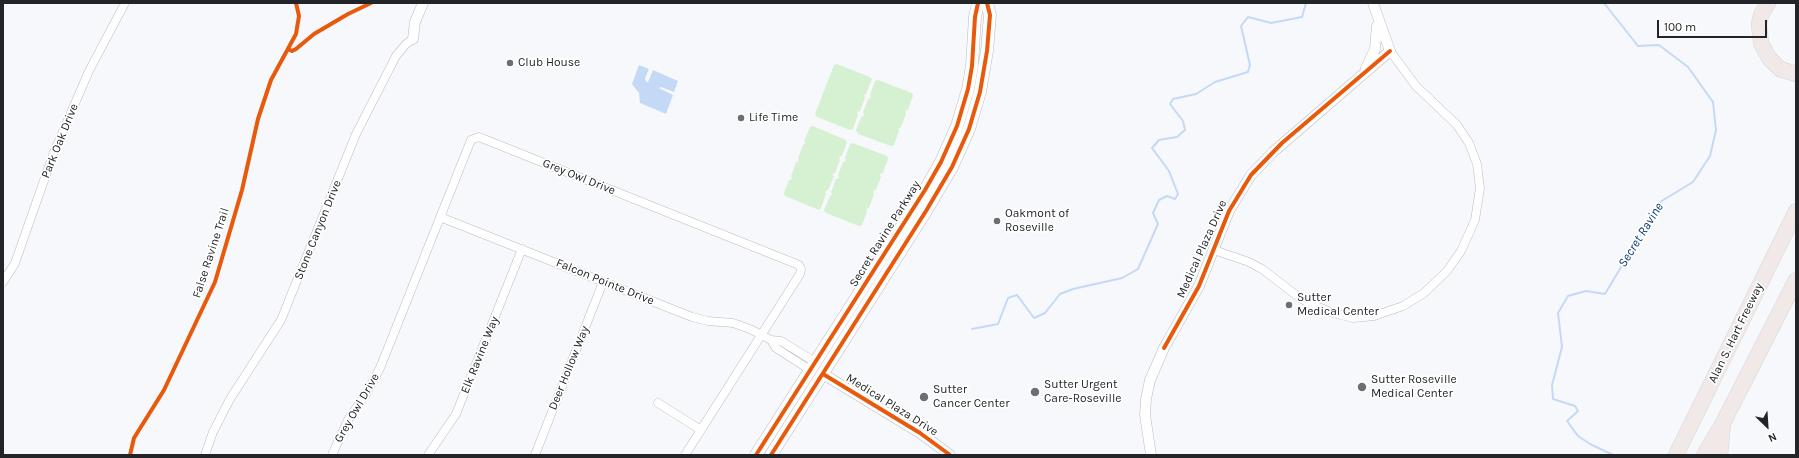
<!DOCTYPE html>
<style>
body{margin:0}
#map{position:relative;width:1799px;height:458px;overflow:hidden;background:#f7f8fc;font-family:Karla,sans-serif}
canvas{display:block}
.frame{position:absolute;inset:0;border:4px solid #232427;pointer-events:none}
.north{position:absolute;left:1747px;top:406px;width:40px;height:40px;-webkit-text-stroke:3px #fff;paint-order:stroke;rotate:155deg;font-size:11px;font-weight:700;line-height:16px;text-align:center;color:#232427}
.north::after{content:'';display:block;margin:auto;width:14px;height:18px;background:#232427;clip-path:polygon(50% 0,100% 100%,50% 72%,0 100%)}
.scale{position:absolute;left:1657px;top:20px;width:110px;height:18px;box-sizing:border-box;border:2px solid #232427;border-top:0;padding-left:5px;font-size:12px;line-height:14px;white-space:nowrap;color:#232427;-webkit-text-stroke:3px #fff;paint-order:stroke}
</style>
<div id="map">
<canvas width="1799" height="458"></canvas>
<div class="frame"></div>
<div class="north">N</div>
<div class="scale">100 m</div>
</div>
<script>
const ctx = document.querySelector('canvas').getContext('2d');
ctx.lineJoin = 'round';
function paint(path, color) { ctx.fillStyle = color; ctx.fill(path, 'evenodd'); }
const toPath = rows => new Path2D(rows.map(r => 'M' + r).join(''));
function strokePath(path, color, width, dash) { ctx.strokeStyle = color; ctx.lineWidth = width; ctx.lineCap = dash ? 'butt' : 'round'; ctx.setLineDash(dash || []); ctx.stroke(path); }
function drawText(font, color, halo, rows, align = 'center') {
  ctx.font = font + ' Karla,sans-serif'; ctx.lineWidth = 3.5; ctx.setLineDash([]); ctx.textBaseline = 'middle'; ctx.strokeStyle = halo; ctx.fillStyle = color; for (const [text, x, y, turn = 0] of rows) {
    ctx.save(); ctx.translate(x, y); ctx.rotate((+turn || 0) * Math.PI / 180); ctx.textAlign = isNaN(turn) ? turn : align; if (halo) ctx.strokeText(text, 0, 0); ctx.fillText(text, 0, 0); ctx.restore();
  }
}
paint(toPath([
 [837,64,870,77,872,79,866,94,864,95,865,98,860,111,857,112,858,115,853,129,850,130,817,117,815,114,834,65],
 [878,80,912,93,913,96,908,110,905,111,906,114,901,127,898,129,899,131,894,145,891,146,858,134,856,130,861,117,864,115,863,112,868,99,871,98,870,95,875,81],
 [813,126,846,140,847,142,842,156,839,157,840,160,835,173,832,174,834,177,828,190,825,192,826,194,821,208,819,210,785,196,784,193,789,180,792,179,791,176,796,162,799,161,798,158,803,145,805,144,804,141,810,127],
 [853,143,887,156,888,159,883,173,880,174,881,177,876,190,873,191,874,194,869,208,866,209,867,212,862,225,859,226,826,213,824,210,830,196,832,195,831,192,836,179,839,178,838,175,843,162,846,161,845,158,850,144]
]), '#d6f1d1');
paint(toPath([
 [639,65,649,69,645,78,646,82,648,82,653,70,678,81,674,92,661,87,659,88,673,95,666,114,640,103,639,93,632,84]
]), '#c4d9f6');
strokePath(toPath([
 [1604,3,1638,46,1659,45,1688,67,1713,102,1716,130,1710,156,1693,182,1660,202,1605,294,1586,291,1568,296,1558,313,1562,347,1552,385,1553,399,1575,406,1578,411,1567,421,1578,436,1590,444,1613,455],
 [972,329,998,324,1008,298,1017,295,1034,318,1045,313,1060,294,1073,289,1122,278,1138,269,1158,224,1153,213,1159,200,1167,196,1175,199,1178,194,1169,171,1152,148,1159,140,1177,137,1185,130,1183,121,1170,104,1173,99,1196,94,1215,82,1248,72,1250,65,1241,26,1248,17,1271,23,1302,17,1306,3]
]), '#c4d9f6', 2);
const minor = toPath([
 [440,217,692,317,708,321,733,323,750,329,771,340,781,341,815,362],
 [1214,250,1249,262,1262,269,1300,298,1311,304,1333,313,1353,318,1374,316,1403,306,1424,293,1447,271,1461,251,1475,220,1480,188,1477,164,1469,143,1457,125,1416,86,1390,51],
 [3,282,15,263,54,152,89,71,125,3],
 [771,340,776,348,810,370],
 [658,403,701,430],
 [205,455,213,432,230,399,281,320,356,134,396,56,406,44,413,39],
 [332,455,349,418,366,394,380,368,469,145,471,140,479,137,799,265,801,269,800,274,685,455],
 [428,455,456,414,522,249],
 [535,455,603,282]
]);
const tertiary = toPath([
 [413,39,415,22,423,3],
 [1366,68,1375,49,1377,26],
 [823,374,920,433,950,455],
 [1151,455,1145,415,1146,399,1150,380,1164,348,1199,286,1229,211,1251,175,1273,152,1390,51,1373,3]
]);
const secondary = toPath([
 [756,455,925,190,941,162,957,126,968,89,972,66,975,17,978,3],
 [771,455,926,211,952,167,969,129,980,92,987,51,990,15,987,3]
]);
const motorway = toPath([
 [1768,3,1761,15,1759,24,1761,43,1769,58,1780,69,1796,74],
 [1676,455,1796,211],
 [1704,455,1723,423,1796,280],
 [1720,455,1723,424]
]);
strokePath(minor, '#bbbcc0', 9);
strokePath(tertiary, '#bbbcc0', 11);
strokePath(secondary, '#bbbcc0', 13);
strokePath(motorway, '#d4d5d7', 16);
strokePath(minor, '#fefeff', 8);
strokePath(tertiary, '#fefeff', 10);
strokePath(secondary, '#fefeff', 12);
strokePath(motorway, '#f1e9e8', 15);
strokePath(toPath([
 [288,49,292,51,296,49,314,34,348,14,371,3],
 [1164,348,1199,286,1229,211,1251,175,1282,143,1390,51],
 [823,374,920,433,950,455],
 [130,455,134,438,164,390,215,282,242,190,258,119,271,80,296,34,299,16,296,3],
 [756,455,925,190,941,162,957,126,968,89,972,66,975,17,978,3],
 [771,455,926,211,952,167,969,129,980,92,987,51,990,15,987,3]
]), '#e8590c', 4);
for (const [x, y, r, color] of [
 [510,63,4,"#6d6e72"],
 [741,118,4,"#6d6e72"],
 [997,221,4,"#6d6e72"],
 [1289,305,4,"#6d6e72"],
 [1362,387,5,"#6d6e72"],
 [1035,392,5,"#6d6e72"],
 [924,397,5,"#6d6e72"]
]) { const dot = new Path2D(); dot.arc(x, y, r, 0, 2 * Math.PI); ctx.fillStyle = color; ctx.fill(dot); strokePath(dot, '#fff', 1.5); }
drawText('12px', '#232427', '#fff', [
 ["Club House",518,63],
 ["Life Time",749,118],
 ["Oakmont of",1005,214],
 ["Roseville",1005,228],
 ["Sutter",1297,298],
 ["Medical Center",1297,312],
 ["Sutter Roseville",1371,380],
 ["Medical Center",1371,394],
 ["Sutter Urgent",1044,385],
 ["Care-Roseville",1044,399],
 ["Sutter",933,390],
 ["Cancer Center",933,404]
], 'left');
drawText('12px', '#232427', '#fff', [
 ["Park Oak Drive",60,141,-68],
 ["Grey Owl Drive",579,177,22],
 ["Stone Canyon Drive",318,230,-68],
 ["Secret Ravine Parkway",885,234,-58],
 ["Medical Plaza Drive",1202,249,-66],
 ["False Ravine Trail",211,253,-72],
 ["Falcon Pointe Drive",605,282,22],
 ["Alan S. Hart Freeway",1736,333,-64],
 ["Elk Ravine Way",480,355,-68],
 ["Deer Hollow Way",569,368,-68],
 ["Medical Plaza Drive",892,405,32],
 ["Grey Owl Drive",357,408,-60]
]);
drawText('italic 13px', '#0c3d76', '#fff', [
 ["Secret Ravine",1641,235,-58]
]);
</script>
